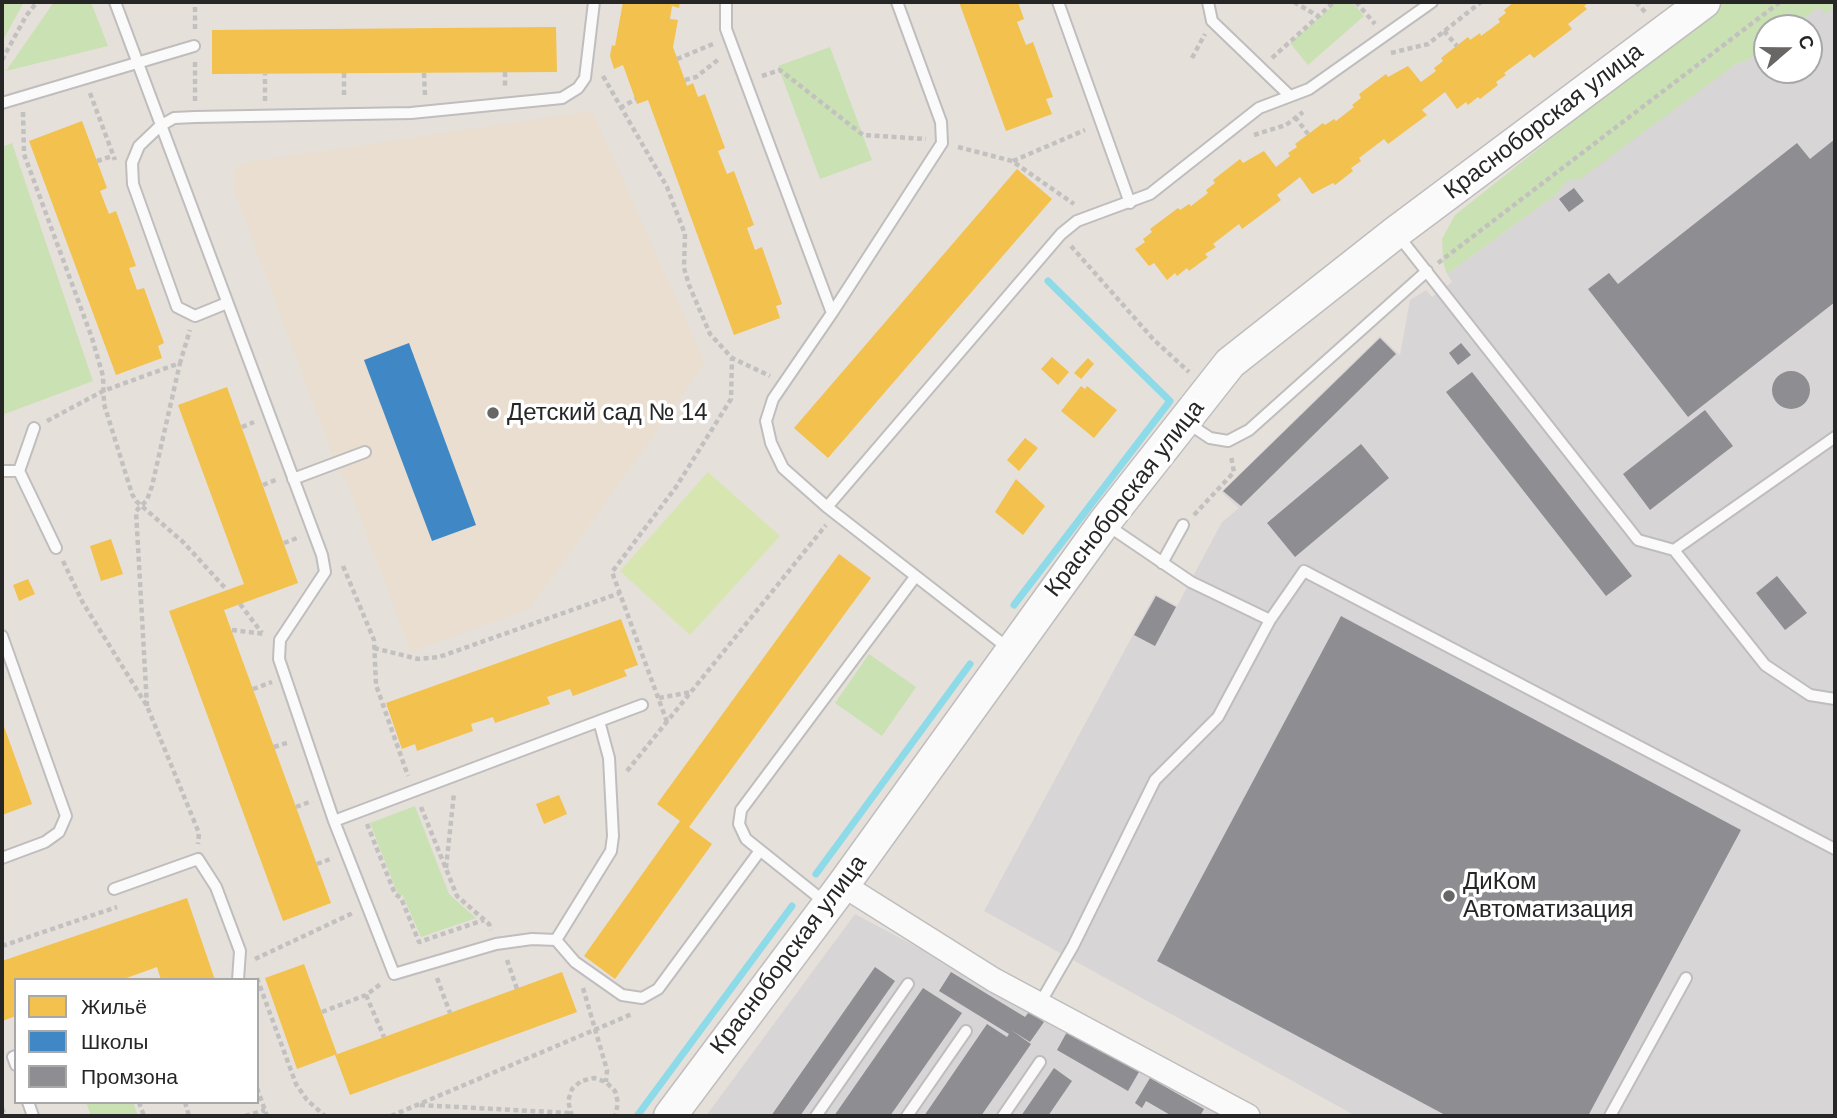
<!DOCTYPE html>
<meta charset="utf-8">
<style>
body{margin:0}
#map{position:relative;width:1837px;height:1118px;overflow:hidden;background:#e6e0db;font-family:Helvetica,sans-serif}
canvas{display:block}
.frame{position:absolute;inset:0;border:4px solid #262626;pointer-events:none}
.legend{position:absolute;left:14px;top:978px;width:245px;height:126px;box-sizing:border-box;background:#fff;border:2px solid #a8a8a8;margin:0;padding:9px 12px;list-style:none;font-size:21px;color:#262626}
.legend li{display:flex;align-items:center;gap:14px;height:35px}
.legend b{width:35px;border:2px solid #a8a8a8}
.north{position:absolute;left:1753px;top:14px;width:70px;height:70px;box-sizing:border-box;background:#fff;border:2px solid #a8a8a8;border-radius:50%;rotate:70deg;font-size:19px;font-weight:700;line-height:28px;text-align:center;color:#262626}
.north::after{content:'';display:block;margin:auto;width:24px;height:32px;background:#696765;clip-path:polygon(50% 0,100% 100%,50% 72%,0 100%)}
</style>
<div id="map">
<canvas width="1837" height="1118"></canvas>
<div class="frame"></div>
<ul class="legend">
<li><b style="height:19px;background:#f2c14e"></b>Жильё</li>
<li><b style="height:19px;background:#3f88c5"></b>Школы</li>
<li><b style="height:19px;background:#8d8d92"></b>Промзона</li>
</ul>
<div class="north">С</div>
</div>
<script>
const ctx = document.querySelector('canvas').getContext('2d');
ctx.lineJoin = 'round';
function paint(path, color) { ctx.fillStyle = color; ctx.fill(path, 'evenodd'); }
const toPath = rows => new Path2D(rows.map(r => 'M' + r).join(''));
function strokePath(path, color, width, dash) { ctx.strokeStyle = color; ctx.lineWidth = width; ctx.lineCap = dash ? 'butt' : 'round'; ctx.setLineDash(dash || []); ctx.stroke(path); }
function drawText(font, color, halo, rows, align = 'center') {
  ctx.font = font + ' Helvetica,sans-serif'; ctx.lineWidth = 7; ctx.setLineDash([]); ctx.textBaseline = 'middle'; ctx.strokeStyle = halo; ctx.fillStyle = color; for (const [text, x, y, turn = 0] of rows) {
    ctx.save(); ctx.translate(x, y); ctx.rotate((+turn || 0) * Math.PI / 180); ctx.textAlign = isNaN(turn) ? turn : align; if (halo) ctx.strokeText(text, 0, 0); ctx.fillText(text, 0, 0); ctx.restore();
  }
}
paint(toPath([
 [1820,6,1826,13,1835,6,1835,1116,1356,1116,984,911,1155,594,1177,606,1222,522,1239,508,1221,492,1380,336,1400,355,1410,300,1426,290,1432,297,1452,282,1447,274,1558,193,1563,184,1736,64,1748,60,1767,46,1767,70,1809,70,1809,28,1791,28],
 [855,914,1235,1116,706,1116]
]), '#d8d5d7');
paint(toPath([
 [592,111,705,363,530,608,411,652,346,479,338,470,233,187,233,171,243,163]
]), '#e9decf');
paint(toPath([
 [2,2,24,2,2,42],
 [54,2,91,2,108,46,6,71],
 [1337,2,1352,2,1364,16,1308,65,1290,43],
 [1723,2,1835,2,1835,6,1826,14,1819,7,1791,28,1767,28,1767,46,1748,60,1736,64,1580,179,1572,179,1563,184,1558,193,1447,274,1443,262,1442,239,1455,215],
 [830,47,872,160,820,179,778,66],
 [12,143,93,381,2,415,2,147],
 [869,654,916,687,882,736,835,703],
 [415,806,449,894,476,918,421,937,403,896,397,892,370,823],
 [86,1102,133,1102,138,1116,91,1116]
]), '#cae1b3');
paint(toPath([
 [708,472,780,536,690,635,620,571]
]), '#d7e5b0');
paint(toPath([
 [623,2,680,2,679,8,672,6,670,19,678,20,673,47,687,86,693,83,698,97,705,94,725,148,718,151,727,174,734,171,754,225,747,228,755,250,762,247,782,304,776,306,780,318,734,335,648,100,637,104,623,65,614,69,610,56,612,45,615,46],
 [959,2,1018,2,1024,19,1017,22,1026,45,1033,42,1053,97,1046,99,1052,114,1006,131],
 [1514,2,1590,2,1584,6,1587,9,1568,24,1572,29,1534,58,1530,54,1504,73,1506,75,1496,82,1498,85,1480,99,1478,97,1468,105,1466,102,1457,109,1445,92,1422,110,1427,115,1388,144,1384,139,1359,158,1361,161,1351,168,1353,171,1335,185,1333,183,1312,194,1300,177,1277,195,1281,200,1242,229,1239,224,1213,244,1216,247,1205,254,1208,257,1189,271,1187,268,1177,276,1175,273,1167,280,1154,263,1149,266,1135,249,1145,242,1143,239,1152,232,1150,229,1178,208,1180,210,1189,204,1191,206,1208,193,1206,190,1215,183,1213,180,1240,159,1243,163,1264,151,1276,167,1290,156,1288,153,1297,147,1295,144,1323,123,1325,125,1334,119,1336,121,1354,107,1352,105,1361,98,1359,94,1386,74,1388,77,1408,66,1421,82,1436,71,1434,68,1443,61,1441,58,1468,37,1470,40,1480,33,1481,36,1500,22,1498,19,1506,13,1504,10],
 [556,27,557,72,212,74,212,30],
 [82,121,107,188,100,191,109,214,116,211,136,266,129,268,137,290,144,288,164,343,158,346,162,358,116,375,29,141],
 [1017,169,1052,199,828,458,794,428],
 [1052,357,1069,372,1058,385,1041,369],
 [1088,358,1094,364,1081,379,1074,373],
 [1081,386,1085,389,1087,386,1117,410,1094,438,1061,411],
 [227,387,298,583,224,610,331,903,283,921,169,611,244,584,178,405],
 [1025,438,1038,448,1019,471,1007,460],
 [1016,479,1045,506,1023,535,995,512],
 [111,539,123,574,101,581,90,546],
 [839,554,871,578,689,827,712,844,615,979,584,956,680,821,657,804],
 [28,579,35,594,19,601,13,585],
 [621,619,638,665,624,670,627,676,573,696,570,689,547,697,550,704,495,723,493,717,471,724,473,731,417,751,415,744,402,749,386,703],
 [2,721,32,804,2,815],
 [559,795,567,814,544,824,536,804],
 [187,898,215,980,161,980,157,967,121,980,16,980,16,1016,2,1021,2,961],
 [304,964,337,1054,297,1069,265,978],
 [562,972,577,1012,350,1095,335,1055]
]), '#f2c14e');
paint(toPath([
 [409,343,476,525,432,541,364,360]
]), '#3f88c5');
paint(toPath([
 [1835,139,1835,302,1688,417,1588,289,1609,273,1618,284,1797,143,1810,159],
 [1574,188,1584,201,1569,212,1559,199],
 [1380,338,1396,354,1241,506,1223,491],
 [1461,343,1471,355,1458,365,1449,353],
 '1772 390a19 19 0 1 1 38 0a19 19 0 1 1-38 0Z',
 [1472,372,1632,576,1606,596,1446,392],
 [1705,410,1733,446,1650,510,1623,474],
 [1361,444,1389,478,1295,557,1267,523],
 [1777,576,1807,613,1785,630,1756,593],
 [1156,596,1176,607,1155,646,1134,635],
 [1341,616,1741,830,1588,1116,1447,1116,1157,961],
 [875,967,895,981,800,1116,771,1116],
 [951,972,1025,1017,1029,1012,1044,1022,1030,1042,1011,1030,1031,1044,981,1116,924,1116,987,1024,1007,1037,1009,1034,939,991],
 [923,988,962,1013,890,1116,834,1116],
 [1068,1030,1139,1072,1128,1091,1057,1050],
 [1054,1068,1072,1081,1048,1116,1021,1116],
 [1150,1078,1204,1109,1200,1116,1172,1116,1146,1101,1142,1108,1135,1103]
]), '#8d8d92');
strokePath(toPath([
 [1014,605,1170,401,1048,281],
 [816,874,970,664],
 [637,1116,792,906]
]), '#8ddae8', 7);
const lane = toPath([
 [115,2,322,555,325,572,280,640,279,659,334,821],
 [726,2,726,29,832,313,773,399,766,421,771,443,783,468,827,507,1008,648],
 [1058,2,1130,203],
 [1208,2,1212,21,1290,96],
 [2,103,194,46],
 [1397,234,1638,540,1674,550,1835,437],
 [227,303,195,316,177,307,133,184,132,163,139,146,160,126,174,118,195,117,411,113,562,98,578,88,585,78,594,2],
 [832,313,942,143,941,122,897,2],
 [1186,422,1210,438,1228,441,1249,430,1427,271],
 [34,428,19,471,56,548],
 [2,471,19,471],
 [293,479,365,452],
 [827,507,1061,234,1077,221,1150,194,1259,108,1309,89,1432,2],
 [1107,525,1191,582,1270,620],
 [1674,550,1765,665,1810,695,1835,699],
 [1162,563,1183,525],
 [2,636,66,816,59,832,45,842,2,858],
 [642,705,334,821,394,974,496,944,532,939,556,940,575,962,622,995,642,998,658,989,759,852],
 [114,889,198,859,216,887,240,951,238,980],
 [826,903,746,839,739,824,741,810,915,577],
 [556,940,611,851,613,836,609,758,599,721],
 [1039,1005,1073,946,1155,780,1218,717,1270,620,1304,571,1835,849],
 [16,1056,13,1057,16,1065],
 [28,1102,33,1116],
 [816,1116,908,984],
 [907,1116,966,1031],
 [1003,1116,1040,1062],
 [1610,1116,1686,978]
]);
const street = toPath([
 [843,885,994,980,1248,1116]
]);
const secondary = toPath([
 [670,1116,843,885,1104,523,1230,363,1395,233,1704,2]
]);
strokePath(lane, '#bfbdbd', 14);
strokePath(street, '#bfbdbd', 26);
strokePath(secondary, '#bfbdbd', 35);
strokePath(toPath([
 [1294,2,1318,16],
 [1356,2,1375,24],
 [1636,2,1645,12],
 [195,29,195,2],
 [1444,31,1457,46],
 [1391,53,1428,44,1481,2],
 [1192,58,1205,34],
 [1272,58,1334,2],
 [677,59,713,44],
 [2,60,26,16,37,2],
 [195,62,195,102],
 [505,72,505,89],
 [344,73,344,97],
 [424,73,425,96],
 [603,76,667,187,685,234,684,268,689,285,710,334,732,358,770,376],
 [762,76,780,70,863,135,926,139],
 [685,80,696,77,719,59],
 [90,93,115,160],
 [265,101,265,74],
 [620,108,636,99],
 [23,112,24,154,92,338,103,376,104,404,132,494,136,501,183,542,227,590],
 [1295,117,1308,134],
 [1254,135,1286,125,1303,112],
 [958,147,1012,161,1074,204],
 [97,161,113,156],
 [1013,161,1085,130],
 [1071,246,1154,340,1189,372],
 [1438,263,1780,2],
 [47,421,103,391,180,363,190,330],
 [242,427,254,422],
 [263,485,278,479],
 [1194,515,1234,472,1231,456],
 [284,543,300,537],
 [63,561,83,603,147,706,199,833,198,844],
 [343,566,374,640,376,685,408,776],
 [240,604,262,633],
 [232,630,265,634],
 [374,648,418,659,439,657,620,593],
 [253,689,272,682],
 [659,698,691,692],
 [147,706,136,511,147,500,152,486,180,363],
 [667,722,612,572,676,487,731,399,732,358],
 [274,747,290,742],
 [627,771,826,525],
 [296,807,312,801],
 [421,807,457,896,489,924,491,930],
 [367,824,395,894,401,898,419,942,484,920],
 [317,864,333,858],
 [446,868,454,793],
 [2,946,117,907],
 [255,959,355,912],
 [507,960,517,989],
 [257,978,296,1084,307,1100,325,1116],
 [437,978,450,1013],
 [583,988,607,1070,606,1082],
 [366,995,384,1037],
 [322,1012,366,995,382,983],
 [257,1088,267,1116],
 [139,1102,144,1116],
 [185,1102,189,1116],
 [420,1105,570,1113],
 [2,1108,5,1116],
 [245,1116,265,1110],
 [391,1116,632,1014],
 [572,1116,568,1101,572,1089,581,1081,594,1078,606,1082,615,1091,618,1103,615,1116]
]), '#c2c1c0', 4.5, [5, 3.5]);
strokePath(lane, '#fbfafa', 10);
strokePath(street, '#fbfafa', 23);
strokePath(secondary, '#fbfafa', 32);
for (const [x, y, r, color] of [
 [493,413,7,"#696765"],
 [1449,896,7,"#696765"]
]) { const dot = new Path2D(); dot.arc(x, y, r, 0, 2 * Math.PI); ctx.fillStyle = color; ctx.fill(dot); strokePath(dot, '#fff', 2.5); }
drawText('24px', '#262626', '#fff', [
 ["Красноборская улица",1544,122,-37],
 ["Красноборская улица",1125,499,-52],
 ["Красноборская улица",789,955,-53]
]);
drawText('24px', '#262626', '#fff', [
 ["Детский сад № 14",507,413],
 ["ДиКом",1463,882],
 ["Автоматизация",1463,910]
], 'left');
</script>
